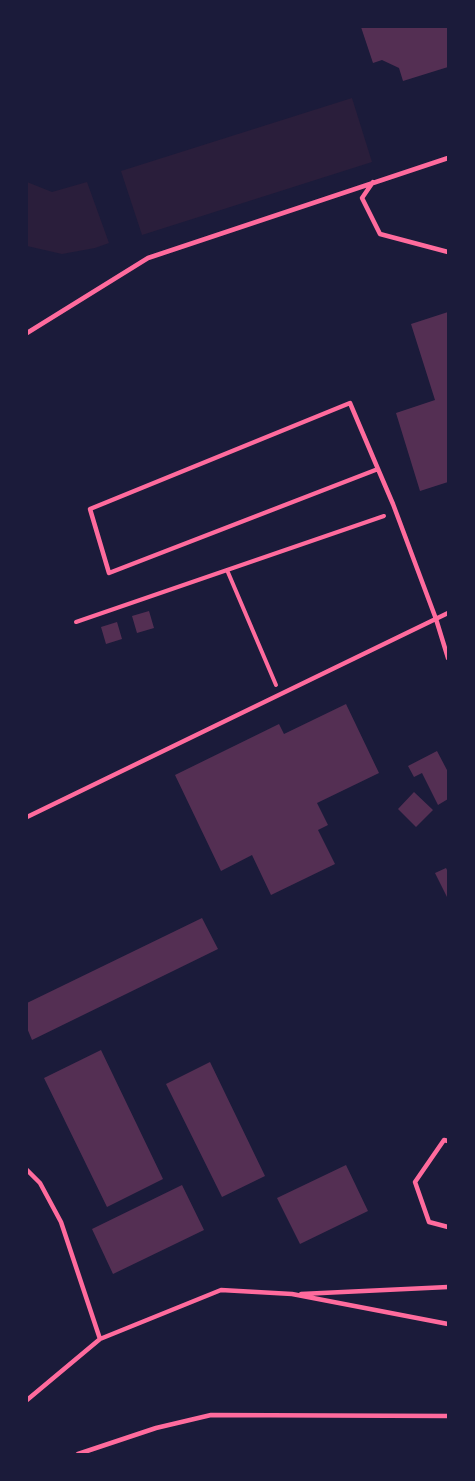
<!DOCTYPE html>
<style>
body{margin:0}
#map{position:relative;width:475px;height:1481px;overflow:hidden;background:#1b1b3a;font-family:Signika,sans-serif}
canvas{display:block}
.frame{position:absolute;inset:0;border:28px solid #1b1b3a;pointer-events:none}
</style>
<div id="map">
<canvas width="475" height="1481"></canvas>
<div class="frame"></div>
</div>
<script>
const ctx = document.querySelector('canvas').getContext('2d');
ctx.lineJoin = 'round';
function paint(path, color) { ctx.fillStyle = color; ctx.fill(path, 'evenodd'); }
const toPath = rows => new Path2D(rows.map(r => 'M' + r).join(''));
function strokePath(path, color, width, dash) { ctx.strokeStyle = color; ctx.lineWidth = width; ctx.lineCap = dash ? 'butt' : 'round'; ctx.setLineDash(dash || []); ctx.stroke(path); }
paint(toPath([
 [352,98,372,162,142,235,121,171],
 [27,182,52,192,87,182,109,243,95,248,62,254,27,246]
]), '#2a1e3b');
paint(toPath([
 [361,27,448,27,448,67,403,81,399,68,382,60,373,63],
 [448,312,448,482,420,491,396,413,435,400,411,324],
 [149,611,154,628,137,633,132,616],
 [117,622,122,639,106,644,101,627],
 [346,704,379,773,317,803,328,825,318,830,335,864,271,895,252,855,221,871,175,775,279,724,284,734],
 [437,751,448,772,448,799,438,805,422,773,414,777,408,766],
 [414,792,433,810,416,827,398,809],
 [446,868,448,872,448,899,435,873],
 [202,918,218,949,32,1040,27,1028,27,1003],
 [101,1050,163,1179,107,1207,44,1078],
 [210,1062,265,1176,222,1197,166,1084],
 [346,1165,368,1211,300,1244,277,1198],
 [182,1185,204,1230,113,1274,92,1229]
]), '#542f53');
strokePath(toPath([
 [227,570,276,685],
 [76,622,384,516]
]), '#ff6b9d', 4);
strokePath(toPath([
 [373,182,362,198,380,234,448,252],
 [27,333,148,258,448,158],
 [378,469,109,573,90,509,350,403,378,469,393,504,396,512,436,619,448,658],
 [27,817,448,613],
 [448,1141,444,1140,415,1182,429,1222,448,1227],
 [27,1170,40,1183,61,1222,100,1339],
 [301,1294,448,1287],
 [27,1400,100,1339,221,1290,292,1294,448,1324],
 [78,1454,156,1428,211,1415,448,1416]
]), '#ff6b9d', 4.5);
</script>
